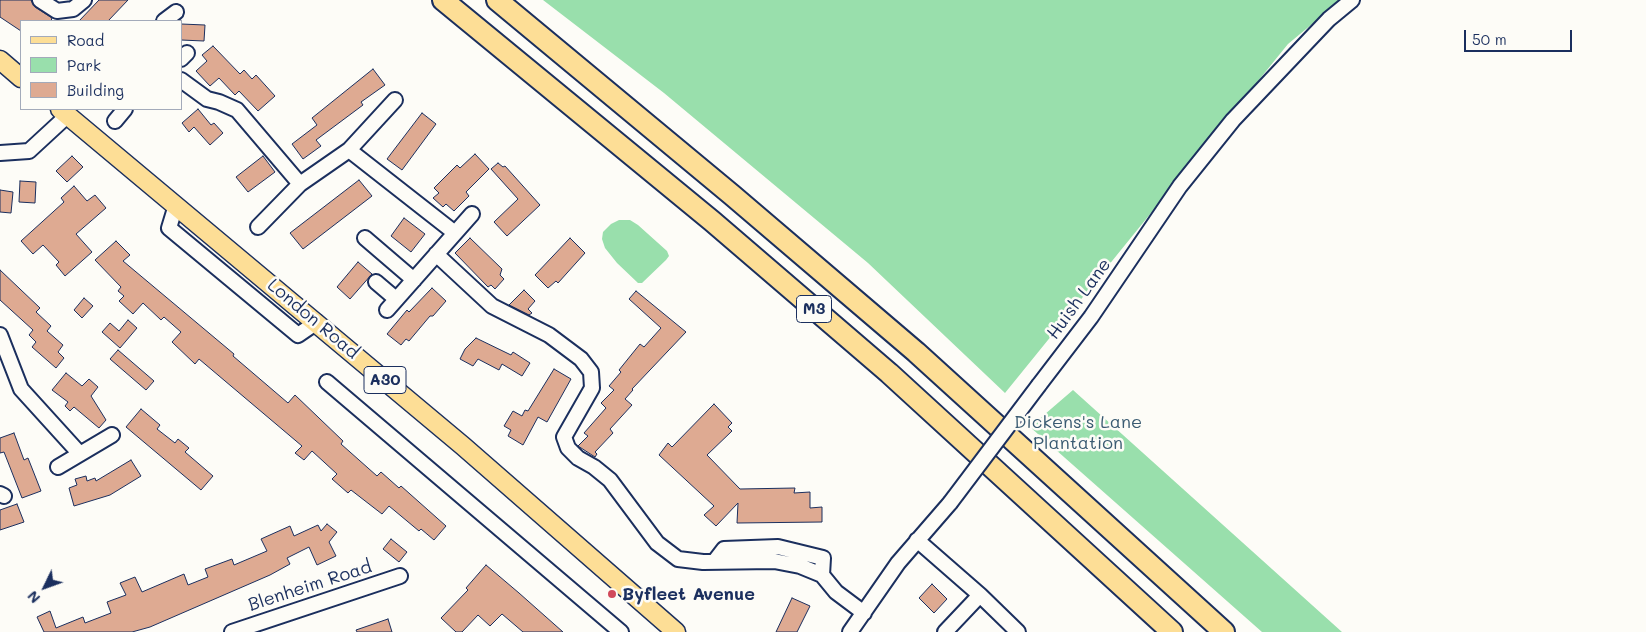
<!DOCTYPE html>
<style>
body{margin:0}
#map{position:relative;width:1646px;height:632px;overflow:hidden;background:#fdfcf7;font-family:Mali,sans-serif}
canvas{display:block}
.legend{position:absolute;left:20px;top:20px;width:162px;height:90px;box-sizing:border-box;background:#fdfcf7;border:1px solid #a3aaba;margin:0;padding:6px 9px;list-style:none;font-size:15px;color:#1b2f5e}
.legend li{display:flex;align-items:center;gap:10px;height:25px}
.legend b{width:25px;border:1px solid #a3aaba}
.north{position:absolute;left:20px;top:562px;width:50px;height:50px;-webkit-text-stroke:4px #fdfcf7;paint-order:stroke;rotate:228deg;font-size:14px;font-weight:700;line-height:20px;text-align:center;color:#1b2f5e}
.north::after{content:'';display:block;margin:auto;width:18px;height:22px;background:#1b2f5e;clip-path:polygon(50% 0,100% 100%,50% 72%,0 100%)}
.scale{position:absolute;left:1464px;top:30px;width:108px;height:22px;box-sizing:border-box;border:2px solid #1b2f5e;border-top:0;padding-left:6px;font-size:15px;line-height:18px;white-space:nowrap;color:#1b2f5e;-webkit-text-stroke:4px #fdfcf7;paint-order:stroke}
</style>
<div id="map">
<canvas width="1646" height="632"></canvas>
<ul class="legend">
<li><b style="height:6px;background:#fdde96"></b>Road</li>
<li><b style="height:14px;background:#99dfac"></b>Park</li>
<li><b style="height:14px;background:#deaa92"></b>Building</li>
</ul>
<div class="north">N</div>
<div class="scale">50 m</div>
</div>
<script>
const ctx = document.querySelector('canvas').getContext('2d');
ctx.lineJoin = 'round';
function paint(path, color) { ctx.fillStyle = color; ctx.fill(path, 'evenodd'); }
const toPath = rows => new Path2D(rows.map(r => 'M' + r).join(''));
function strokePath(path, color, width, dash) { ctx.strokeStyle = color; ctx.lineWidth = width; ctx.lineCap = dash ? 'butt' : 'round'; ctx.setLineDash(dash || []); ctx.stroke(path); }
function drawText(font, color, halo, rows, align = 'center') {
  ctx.font = font + ' Mali,sans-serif'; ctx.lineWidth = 5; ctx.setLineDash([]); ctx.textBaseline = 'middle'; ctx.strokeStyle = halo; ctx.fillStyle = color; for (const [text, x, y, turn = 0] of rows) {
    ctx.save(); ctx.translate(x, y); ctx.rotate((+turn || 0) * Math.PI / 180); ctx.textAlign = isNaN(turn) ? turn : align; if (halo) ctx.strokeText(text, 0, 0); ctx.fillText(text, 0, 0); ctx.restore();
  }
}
paint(toPath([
 [543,0,1341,0,1288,44,1005,393,868,263,664,93],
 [619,220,630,220,638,225,667,251,669,256,666,260,642,283,638,283,617,263,605,248,602,239,603,232,611,224],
 [1073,390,1342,632,1262,632,1030,427]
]), '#99dfac');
const building = toPath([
 [0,0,31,0,35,7,52,18,51,21,21,21,21,31,0,17,0,0],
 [99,0,128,0,108,21,79,21,99,0],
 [181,24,205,25,204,41,181,40,181,24],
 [213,46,240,74,244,70,252,79,256,75,275,96,258,111,239,91,235,95,219,78,210,86,196,71,207,61,202,55,213,46],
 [373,69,385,85,361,102,363,105,316,140,321,146,303,159,292,144,317,125,312,118,373,69],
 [198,109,211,125,214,123,223,133,210,145,194,127,189,132,182,123,198,109],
 [422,113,436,124,402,170,387,159,422,113],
 [475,154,489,169,466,192,469,196,454,211,446,204,443,207,433,198,439,193,434,188,457,165,460,168,475,154],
 [72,156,83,167,67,182,56,171,72,156],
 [263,156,275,172,248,192,236,177,263,156],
 [498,163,503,167,505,166,540,205,507,236,494,222,518,199,491,169,498,163],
 [359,180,372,196,303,249,290,233,359,180],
 [20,181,36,182,35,203,19,202,20,181],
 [74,186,87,201,95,195,106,208,76,234,92,252,65,276,56,265,59,262,43,245,33,254,21,241,64,202,61,198,74,186],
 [0,190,13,192,11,213,0,212,0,190],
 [404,218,425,234,411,252,391,236,404,218],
 [470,238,502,269,500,275,504,279,495,289,491,285,488,287,455,253,470,238],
 [570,238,585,253,558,283,556,281,548,288,535,275,570,238],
 [116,241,130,255,123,261,234,354,233,356,288,403,295,395,343,441,341,444,377,476,381,472,399,488,401,486,446,526,434,540,421,529,419,531,389,506,382,514,351,490,348,493,332,479,337,474,312,451,304,460,295,453,302,446,199,359,195,364,172,342,181,332,164,317,161,320,143,303,133,314,119,301,124,296,118,291,121,287,95,260,116,241],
 [358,262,372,274,350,299,337,287,358,262],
 [0,270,40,308,36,312,51,326,47,331,63,345,58,352,64,358,56,368,32,347,36,342,29,335,33,330,0,300,0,270],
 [432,288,446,301,433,316,430,316,409,341,406,339,401,345,387,334,407,310,409,312,432,288],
 [524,290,535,301,528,309,532,313,529,315,509,305,524,290],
 [636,291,686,332,632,389,633,390,625,399,632,405,610,429,613,433,595,452,597,454,595,457,578,446,588,436,584,433,606,408,601,403,614,390,609,386,621,372,619,370,640,344,644,347,661,328,629,299,636,291],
 [84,298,93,306,82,318,74,310,84,298],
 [128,320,137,328,120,348,102,332,110,323,119,331,128,320],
 [476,338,511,355,513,352,530,363,522,376,502,364,499,370,478,359,473,366,460,359,465,349,476,338],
 [118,350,154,381,146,390,110,359,118,350],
 [554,369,571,379,547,422,538,417,523,445,508,436,511,430,504,426,513,411,522,416,525,410,528,411,554,369],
 [66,373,82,386,89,379,98,387,91,396,106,420,99,428,74,407,70,411,65,406,68,402,52,390,66,373],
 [714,404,732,423,728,427,732,431,707,455,740,489,795,488,794,493,810,492,810,508,822,507,822,522,737,523,738,503,716,526,704,515,714,506,659,455,668,443,672,447,714,404],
 [141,409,160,425,157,429,175,443,178,439,189,448,185,452,213,476,201,490,126,427,141,409],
 [14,433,24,460,28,458,41,491,22,498,4,452,0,453,0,438,14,433],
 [131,460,141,476,110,495,74,506,69,488,77,485,75,479,86,476,87,481,95,478,96,481,131,460],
 [17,504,24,522,0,530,0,510,17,504],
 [327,524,337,532,329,542,336,556,317,565,309,547,287,558,290,564,270,575,150,627,132,632,44,632,37,617,50,611,56,628,83,617,85,623,111,613,107,602,126,595,120,583,135,577,142,592,184,574,188,585,208,577,205,569,232,559,234,565,267,551,261,539,290,526,294,536,318,525,321,531,327,524],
 [391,539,407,552,399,562,383,549,391,539],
 [486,565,519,593,563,632,523,632,502,614,490,626,478,615,462,632,456,632,441,618,468,590,466,588,486,565],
 [932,584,947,599,934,613,919,598,932,584],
 [792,598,810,606,797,632,776,632,792,598],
 [388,619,392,632,357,632,356,630,388,619]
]);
paint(building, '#deaa92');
strokePath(building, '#1b2f5e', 1);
const minor = toPath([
 [40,0,57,11,73,9,84,0],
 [164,21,176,12],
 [181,59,187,53],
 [181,80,207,99,219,102,237,110,300,184],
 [115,121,125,109],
 [349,150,455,233],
 [0,153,29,151,68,115],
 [176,205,169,228,298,335,317,322],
 [258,227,300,184,349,150,395,100],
 [365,238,414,280],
 [436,254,492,306,549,335,581,359,591,372,592,388,564,437,568,448,578,458,594,467,610,480,657,543,678,559,703,562,774,561,800,566,822,575,836,592,864,613],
 [376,282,396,299],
 [387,310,472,214],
 [0,335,21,389,80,454],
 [327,382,621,632],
 [1039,385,1091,317,1180,186,1233,120,1329,19,1352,0],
 [58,467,112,435],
 [0,494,4,496],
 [917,540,980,595,1018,632],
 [714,562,724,549,778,547,823,558,822,575],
 [232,632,400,576],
 [850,632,898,563,950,503],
 [945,632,980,595]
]);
const major = toPath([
 [0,60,21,78],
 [60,109,463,446,676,632]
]);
const highway = toPath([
 [443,0,712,221,889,373,1172,632],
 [497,0,732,195,916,352,1224,632]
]);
strokePath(minor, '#1b2f5e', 18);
strokePath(major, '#1b2f5e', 21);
strokePath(highway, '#1b2f5e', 24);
strokePath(minor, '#fdfcf7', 14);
strokePath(major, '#fdde96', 18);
strokePath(highway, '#fdde96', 20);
const minorBridge = toPath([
 [950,503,1039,385]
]);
strokePath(minorBridge, '#1b2f5e', 18, []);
strokePath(minorBridge, '#fdfcf7', 14);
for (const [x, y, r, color] of [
 [612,594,5,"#d1495b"]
]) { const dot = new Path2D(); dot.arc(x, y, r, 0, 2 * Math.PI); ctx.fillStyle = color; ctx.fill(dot); strokePath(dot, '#fdfcf7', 2); }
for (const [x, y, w] of [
 [814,309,35],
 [385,380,42]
]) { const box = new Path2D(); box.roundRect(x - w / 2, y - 13.5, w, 27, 4); ctx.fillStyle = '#fdfcf7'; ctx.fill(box); strokePath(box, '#1b2f5e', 1); }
drawText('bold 16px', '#1b2f5e', null, [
 ["M3",814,309],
 ["A30",385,380]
]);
drawText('18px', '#1b2f5e', '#fdfcf7', [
 ["Huish Lane",1079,299,-54],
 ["London Road",313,319,40],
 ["Blenheim Road",310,586,-18]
]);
drawText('18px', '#3a5b72', '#fdfcf7', [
 ["Dickens's Lane",1078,422],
 ["Plantation",1078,443]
]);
drawText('bold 18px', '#1b2f5e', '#fdfcf7', [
 ["Byfleet Avenue",622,594]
], 'left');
</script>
